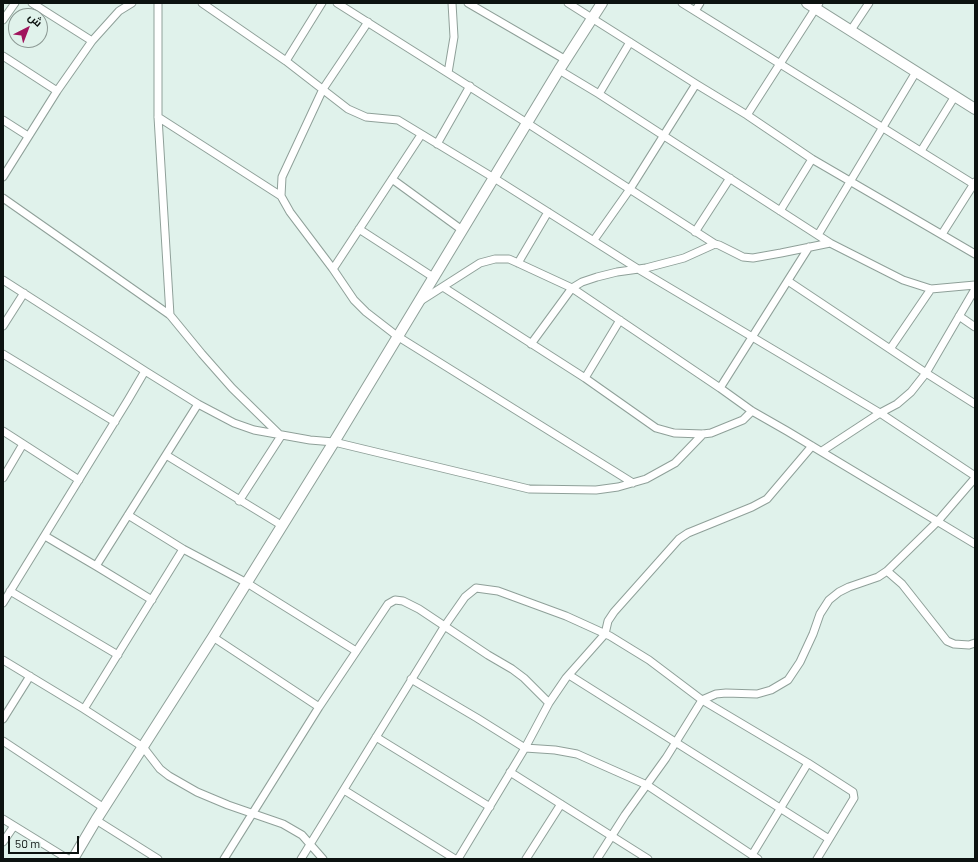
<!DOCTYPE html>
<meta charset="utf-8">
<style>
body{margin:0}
#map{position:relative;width:978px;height:862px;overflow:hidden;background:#e0f2eb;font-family:Barlow,Cairo,sans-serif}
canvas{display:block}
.frame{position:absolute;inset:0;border:4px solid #0c1210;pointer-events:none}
.north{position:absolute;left:8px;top:8px;width:40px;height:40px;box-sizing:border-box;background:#e0f2eb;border:1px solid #8b9893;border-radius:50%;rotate:42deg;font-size:11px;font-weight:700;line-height:16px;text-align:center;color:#0c1210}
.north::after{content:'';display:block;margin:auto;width:14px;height:18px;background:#a1145d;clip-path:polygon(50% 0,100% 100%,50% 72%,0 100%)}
.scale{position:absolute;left:8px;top:836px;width:71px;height:18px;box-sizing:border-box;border:2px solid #0c1210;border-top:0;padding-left:5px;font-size:12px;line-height:14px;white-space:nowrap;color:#0c1210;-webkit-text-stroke:3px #e0f2eb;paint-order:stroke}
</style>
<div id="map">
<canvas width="978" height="862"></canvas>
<div class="frame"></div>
<div class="north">ش</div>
<div class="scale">50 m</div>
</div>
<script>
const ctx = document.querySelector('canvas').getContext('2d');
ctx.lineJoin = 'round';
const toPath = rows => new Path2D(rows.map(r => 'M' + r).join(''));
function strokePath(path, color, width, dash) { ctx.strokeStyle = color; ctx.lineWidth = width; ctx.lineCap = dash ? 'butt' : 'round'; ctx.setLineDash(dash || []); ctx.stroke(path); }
const street = toPath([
 [32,3,92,41],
 [158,3,158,117,170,315],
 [202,3,286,61,348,109,366,117,398,120,494,178,638,269,880,413,975,476],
 [337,3,527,123,715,244,719,245,743,257,753,258,781,253,830,243],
 [468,3,566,60],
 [568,3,696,84,747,115,812,159,975,254],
 [682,3,975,185],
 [695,11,700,3],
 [3,20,15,3],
 [851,30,869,3],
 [3,56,57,91],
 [286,61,322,3],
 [559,70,599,94,830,243,903,280,931,289,975,285],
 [448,73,454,37,452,3],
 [599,94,630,42],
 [747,115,819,3],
 [158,117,281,196,290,212,333,269,354,300,366,312,397,336,633,483],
 [3,120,28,136],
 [437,144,470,86],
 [921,151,955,96],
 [3,177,57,91,92,41,119,11,132,3],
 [392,179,462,230],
 [281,196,282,177,323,89,368,22],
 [3,198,170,315,202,354,232,388,281,436,239,501],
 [780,211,812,159],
 [359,229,433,277],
 [695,232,730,178],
 [942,234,975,182],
 [818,235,916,72],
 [594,240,630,189,696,84],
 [518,263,548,212],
 [333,269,421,135],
 [3,280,145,371,128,400,3,603],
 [788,281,926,373,975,404],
 [443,287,585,378,656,428,674,433,703,434,711,433,743,420,752,411],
 [422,300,480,263,495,259,509,259,518,263,572,288,720,388,752,411,787,431,975,544],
 [959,316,975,327],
 [3,326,24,293],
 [531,344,572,288,582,282,597,277,617,272,646,268,684,258,715,244],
 [890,349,931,289],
 [3,354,115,422],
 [145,371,198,404,234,423,254,430,310,440,334,442,529,489,596,490,618,487,646,479,675,463,703,434],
 [585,378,620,320],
 [720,388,809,247],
 [3,431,79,480],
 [822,451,880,413,897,404,911,392,926,373,975,289],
 [166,455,281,525],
 [3,478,23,444],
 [128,515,183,549,247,583,356,651],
 [45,536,96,566,152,600],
 [96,566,198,404],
 [887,571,902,584,947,641,954,644,969,645,975,643],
 [10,591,118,655],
 [213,637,319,707],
 [3,660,84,709,143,747,160,769,169,776,197,792,228,805,283,824,302,835,323,859],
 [569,675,829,839],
 [411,679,477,718,525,748,555,750,577,754,647,785,758,859],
 [84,709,183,549],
 [3,719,30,676],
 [376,737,490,807],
 [3,741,104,808],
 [510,772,648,859],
 [344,790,455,859],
 [3,819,68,859],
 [96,820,158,859],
 [3,842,14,826],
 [752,855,808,763],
 [224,859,319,707,388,604,395,600,403,601,419,609,488,655,512,669,524,678,549,703],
 [301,859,444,627,465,597,476,588,498,591,566,616,610,636,649,660,702,700,808,763,853,792,854,798,817,859],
 [458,859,525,748,549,703,566,678,605,634,608,621,614,612,679,539,688,533,752,507,767,499,812,446],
 [526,859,561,804],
 [597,859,625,815,666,758,702,700,716,694,726,693,757,694,771,690,788,680,800,662,813,634,820,614,829,600,839,592,849,587,878,577,887,571,938,521,975,478]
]);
const secondary = toPath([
 [807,3,975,109],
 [73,859,96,820,213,637,334,442,559,70,602,3]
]);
strokePath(street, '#8fa099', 9);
strokePath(secondary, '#8fa099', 12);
strokePath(street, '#fff', 7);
strokePath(secondary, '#fff', 10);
</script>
